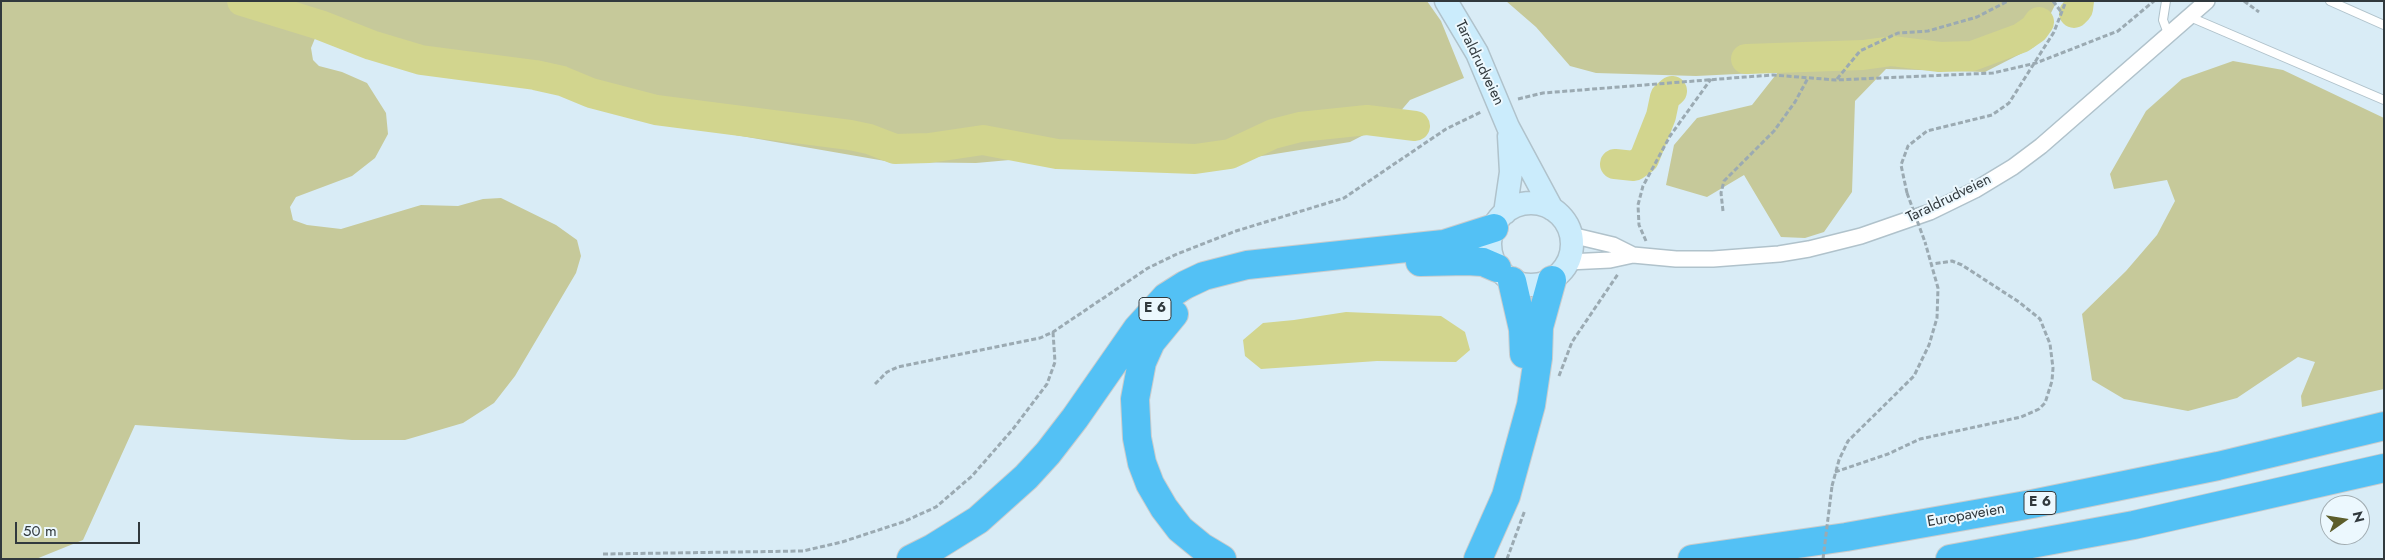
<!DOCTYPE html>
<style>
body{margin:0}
#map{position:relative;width:2385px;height:560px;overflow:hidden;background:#d9ecf6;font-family:Jost,sans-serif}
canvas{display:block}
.frame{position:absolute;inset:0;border:2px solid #31393d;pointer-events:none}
.north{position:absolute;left:2320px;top:495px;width:50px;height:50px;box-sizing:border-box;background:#ecf8fe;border:1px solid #a1acb1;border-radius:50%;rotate:77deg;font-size:14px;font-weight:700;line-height:20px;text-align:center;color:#31393d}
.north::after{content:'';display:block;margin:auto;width:18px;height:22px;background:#5d5e2b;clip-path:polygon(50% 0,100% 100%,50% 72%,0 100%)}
.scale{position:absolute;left:15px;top:522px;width:125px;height:22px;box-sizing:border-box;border:2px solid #31393d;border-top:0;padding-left:6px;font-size:15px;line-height:18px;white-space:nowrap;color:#31393d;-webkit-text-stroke:4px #ecf8fe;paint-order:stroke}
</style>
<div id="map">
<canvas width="2385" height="560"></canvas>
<div class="frame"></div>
<div class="north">N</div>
<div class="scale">50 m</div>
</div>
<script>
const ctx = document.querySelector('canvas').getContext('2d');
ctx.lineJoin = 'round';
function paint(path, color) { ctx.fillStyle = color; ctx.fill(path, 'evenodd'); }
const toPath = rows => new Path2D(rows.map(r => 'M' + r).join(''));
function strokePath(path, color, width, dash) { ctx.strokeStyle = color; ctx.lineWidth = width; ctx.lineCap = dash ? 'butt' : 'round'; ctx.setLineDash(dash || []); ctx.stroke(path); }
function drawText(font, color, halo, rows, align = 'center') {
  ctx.font = font + ' Jost,sans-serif'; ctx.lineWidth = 4; ctx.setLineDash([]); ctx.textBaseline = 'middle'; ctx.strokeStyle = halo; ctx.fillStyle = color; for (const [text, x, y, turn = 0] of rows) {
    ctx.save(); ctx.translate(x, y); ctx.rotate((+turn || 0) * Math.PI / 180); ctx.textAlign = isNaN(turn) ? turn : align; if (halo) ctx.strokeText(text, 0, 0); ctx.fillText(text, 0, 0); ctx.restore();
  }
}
paint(toPath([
 [1,1,1427,1,1441,21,1464,78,1410,100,1393,120,1350,142,1218,163,1129,166,1032,158,976,163,891,162,718,132,587,99,426,64,378,51,318,31,311,48,313,60,319,66,342,72,367,83,386,113,388,134,375,158,352,176,296,197,290,207,293,220,307,225,341,229,421,205,458,206,483,199,501,198,556,225,577,240,581,256,576,273,515,376,494,403,463,423,405,440,352,440,135,425,83,540,36,559,1,559],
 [1506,1,2057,1,2034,47,1985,72,1886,69,1855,101,1852,192,1824,232,1805,238,1781,237,1744,175,1707,197,1666,185,1674,145,1697,118,1752,105,1778,72,1696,76,1596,73,1570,66,1536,27],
 [2233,61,2283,70,2384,118,2384,389,2302,407,2301,396,2315,362,2298,357,2237,398,2188,411,2124,399,2092,380,2082,314,2126,271,2157,235,2175,201,2167,180,2114,189,2110,174,2146,111,2182,79]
]), '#c6c99a');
paint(toPath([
 [1346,312,1441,316,1465,332,1470,350,1456,362,1377,361,1261,369,1245,356,1243,340,1263,323,1294,320]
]), '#d2d58e');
strokePath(toPath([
 [242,1,320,25,371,45,421,60,535,75,562,81,591,93,656,110,850,135,869,139,895,149,929,148,983,140,1057,154,1195,159,1230,154,1273,134,1300,127,1367,120,1415,126],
 [2074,13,2078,9,2079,1],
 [1746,59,1863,55,1892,51,1940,57,1972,56,2021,38,2034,29,2039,22],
 [1615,164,1634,166,1644,159,1661,116,1665,97,1672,91]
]), '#d2d58e', 30);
const service = toPath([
 [2166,1,2163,20,2169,36],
 [2330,1,2384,25],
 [2190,17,2384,100]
]);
const minor = toPath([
 [1571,235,1613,245,1633,255],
 [1568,262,1610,260,1633,255,1676,259,1713,259,1779,254,1809,249,1861,236,1930,212,1975,190,2013,167,2041,146,2207,1]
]);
const secondary = toPath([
 [1446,1,1477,53,1508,127,1552,209],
 '1490 244a41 41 0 1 1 82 0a41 41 0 1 1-82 0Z',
 [1505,213,1511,172,1509,136]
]);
const motorway = toPath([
 [1420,262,1467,261,1483,262,1497,268],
 [1512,281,1523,329,1524,354],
 [1174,314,1151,342,1142,362,1135,399,1137,438,1142,463,1150,484,1164,508,1180,529,1202,547,1222,559],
 [911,559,933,548,978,520,1026,477,1048,453,1075,418,1137,329,1166,297,1185,285,1204,276,1247,265,1444,244,1494,228],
 [1478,559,1506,496,1531,405,1538,358,1539,327,1552,280],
 [1692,559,1846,537,2032,504,2218,466,2384,426],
 [1950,559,2134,525,2384,468]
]);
strokePath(service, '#b0c2cb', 10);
strokePath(minor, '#b0c2cb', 18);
strokePath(secondary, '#b0c2cb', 25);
strokePath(motorway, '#c9cccd', 30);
strokePath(toPath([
 [2053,1,2062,13],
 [2244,1,2259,12],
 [1837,79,1860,51,1898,33,1928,31,1977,17,2008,1],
 [1518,99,1543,93,1745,77,1773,75,1836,80,1993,73,2036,63,2118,31,2154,1],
 [1907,193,1901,165,1908,146,1927,131,1992,115,2009,103,2054,32,2066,1],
 [1723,211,1721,193,1724,181,1774,131,1795,102,1808,78],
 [1646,241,1639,225,1638,205,1643,186,1670,136,1711,79],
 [1559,376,1572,342,1618,274],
 [875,384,887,372,898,367,1040,338,1053,332,1148,268,1177,254,1236,231,1344,198,1446,129,1481,112],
 [1835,472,1888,454,1920,439,2021,417,2039,409,2045,403,2052,381,2053,368,2050,344,2040,319,2019,302,1962,265,1952,261,1933,264],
 [1832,486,1839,460,1848,441,1914,376,1929,345,1937,318,1938,288,1925,242],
 [603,554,803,551,842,542,903,522,936,507,972,476,1013,429,1047,384,1055,362,1053,332],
 [1507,559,1525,510]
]), '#9baab2', 3, [5, 2.5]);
strokePath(service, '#fff', 8);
strokePath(minor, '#fff', 15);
strokePath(secondary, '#cbecfc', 22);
strokePath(motorway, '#53c1f5', 28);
strokePath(toPath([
 [1907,193,1925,242],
 [1823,559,1832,486]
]), '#9baab2', 3, [5, 2.5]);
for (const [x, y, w] of [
 [1155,309,32],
 [2040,503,32]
]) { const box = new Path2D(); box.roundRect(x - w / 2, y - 11.5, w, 23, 4); ctx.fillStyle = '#ecf8fe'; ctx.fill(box); strokePath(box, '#31393d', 1); }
drawText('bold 14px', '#31393d', null, [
 ["E 6",1155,309],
 ["E 6",2040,503]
]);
drawText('15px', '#31393d', '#ecf8fe', [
 ["Taraldrudveien",1479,63,64],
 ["Taraldrudveien",1949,199,-26],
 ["Europaveien",1966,516,-10]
]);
</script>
